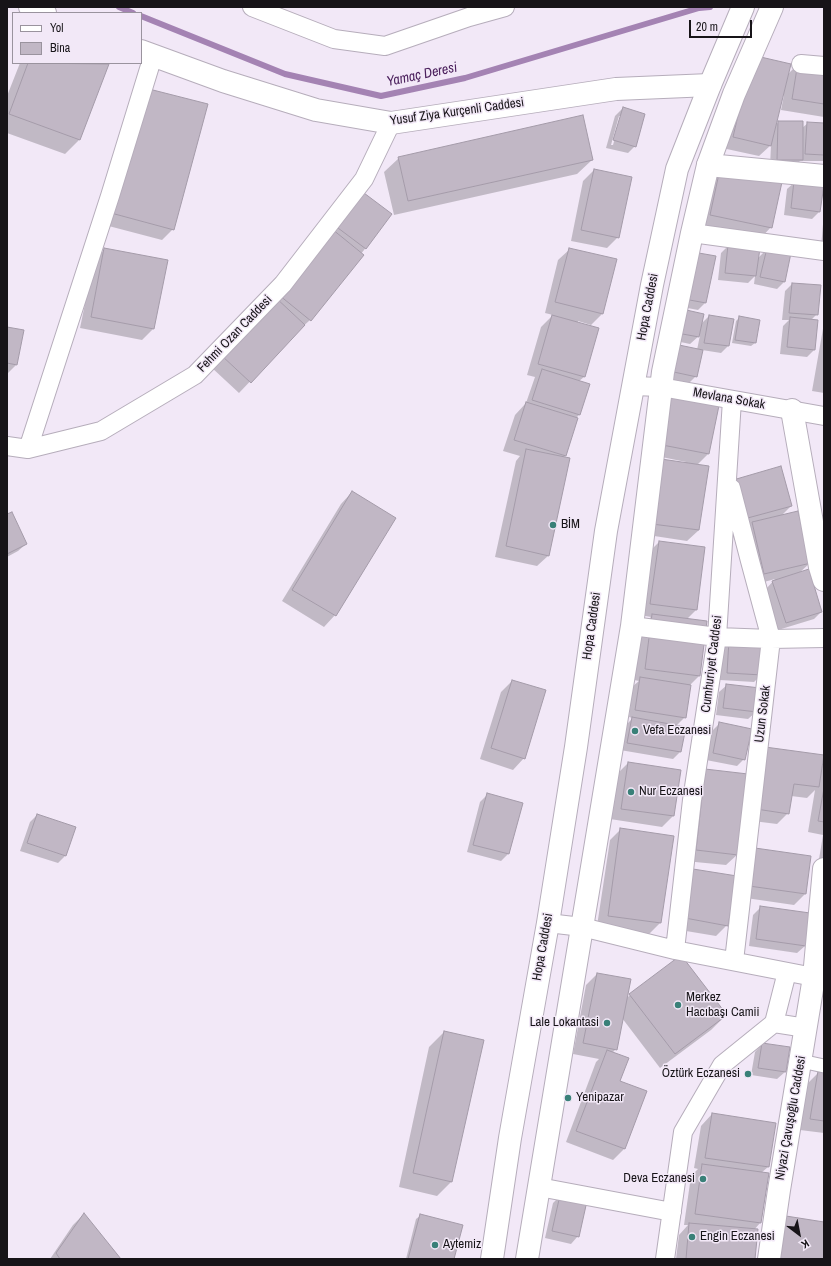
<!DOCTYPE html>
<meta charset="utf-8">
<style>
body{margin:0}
#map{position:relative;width:831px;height:1266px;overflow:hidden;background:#f2e8f7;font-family:"Archivo Narrow",sans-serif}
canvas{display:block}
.frame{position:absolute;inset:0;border:8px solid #171418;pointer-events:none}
.legend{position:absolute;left:12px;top:12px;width:130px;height:52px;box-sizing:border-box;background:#f2e8f7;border:1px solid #9a939e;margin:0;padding:5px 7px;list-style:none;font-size:12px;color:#171418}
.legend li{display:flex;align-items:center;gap:8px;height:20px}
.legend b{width:20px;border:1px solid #9a939e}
.north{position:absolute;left:779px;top:1214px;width:40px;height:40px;-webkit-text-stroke:3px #f2e8f7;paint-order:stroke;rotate:148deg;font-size:11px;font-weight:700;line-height:16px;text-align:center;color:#171418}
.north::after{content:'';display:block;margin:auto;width:14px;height:18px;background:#171418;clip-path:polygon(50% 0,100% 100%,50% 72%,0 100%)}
.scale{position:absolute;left:689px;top:20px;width:63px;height:18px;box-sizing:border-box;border:2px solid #171418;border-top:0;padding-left:5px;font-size:12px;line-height:14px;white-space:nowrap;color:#171418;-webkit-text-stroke:3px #f2e8f7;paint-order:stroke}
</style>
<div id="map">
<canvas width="831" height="1266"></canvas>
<div class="frame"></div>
<ul class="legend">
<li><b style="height:5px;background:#fff"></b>Yol</li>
<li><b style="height:11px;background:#c1b7c5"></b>Bina</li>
</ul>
<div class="north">K</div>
<div class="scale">20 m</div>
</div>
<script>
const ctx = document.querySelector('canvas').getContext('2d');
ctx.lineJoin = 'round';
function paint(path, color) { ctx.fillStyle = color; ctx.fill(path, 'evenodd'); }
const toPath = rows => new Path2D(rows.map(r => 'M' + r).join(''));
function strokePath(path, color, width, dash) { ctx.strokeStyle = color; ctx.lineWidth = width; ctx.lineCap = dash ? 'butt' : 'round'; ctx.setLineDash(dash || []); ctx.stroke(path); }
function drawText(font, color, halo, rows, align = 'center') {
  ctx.font = font + ' "Archivo Narrow",sans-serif'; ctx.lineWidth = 3; ctx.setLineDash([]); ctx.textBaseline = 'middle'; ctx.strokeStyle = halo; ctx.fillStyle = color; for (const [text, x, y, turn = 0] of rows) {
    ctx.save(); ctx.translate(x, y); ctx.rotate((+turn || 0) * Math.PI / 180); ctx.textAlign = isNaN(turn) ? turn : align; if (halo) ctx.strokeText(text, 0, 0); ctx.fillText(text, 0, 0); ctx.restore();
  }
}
paint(toPath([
 [20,63,104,63,108,64,79,140,65,154,7,133,7,96],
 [799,63,824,68,824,117,781,110,784,95,782,95,775,125,779,122,802,128,808,123,824,124,824,161,800,161,794,167,770,167,771,145,759,156,722,148,741,67,787,75],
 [134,100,173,229,162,240,101,224],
 [623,108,635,146,628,153,606,148,615,116],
 [619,116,621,116,613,145,611,145],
 [399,158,592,160,577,174,394,215,384,172],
 [594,170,618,237,607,248,571,241,583,181],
 [720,170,771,227,760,239,700,226,709,181],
 [795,182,819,212,812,219,784,215,787,189],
 [353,199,391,215,310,320,298,331,239,393,211,367],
 [824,212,824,248,821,248],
 [728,246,757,259,767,249,784,282,777,289,754,284,755,276,748,283,718,280,721,253],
 [105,249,153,329,142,340,80,328,94,260],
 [570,249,602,314,591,325,578,321,578,323,598,329,584,377,579,381,579,415,575,419,565,456,563,458,549,555,537,566,495,557,516,461,520,456,503,451,515,415,526,403,535,377,527,375,541,327,553,315,545,313,558,260],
 [686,260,706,302,698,310,677,306],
 [792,284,817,314,811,320,814,350,807,357,780,354,783,326,789,320,782,320,785,291],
 [709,316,728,346,721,353,702,350,696,376,687,385,708,454,696,466,699,530,687,541,641,534,686,462,647,454,662,378,697,350,700,335,690,344,671,340,675,318,700,325],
 [739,318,755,343,751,346,732,343,736,321],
 [824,323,824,393,812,391],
 [7,328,23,331,16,365,7,374],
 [352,492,394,518,335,615,324,627,282,601,341,504],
 [723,492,791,506,781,516,810,563,798,574,821,612,814,619,778,630,766,589,775,579,753,585,741,534,750,525,733,530],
 [7,515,26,544,18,551,7,557],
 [659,542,704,548,696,610,687,619,705,622,699,676,689,686,685,717,676,726,680,752,673,759,620,750,625,726,633,718,629,717,633,686,639,681,634,680,641,626,651,617,640,615,648,553],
 [730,641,761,675,754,682,720,680,722,648],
 [512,681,524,758,513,770,480,759,501,692],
 [727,685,756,712,748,719,716,715,719,692],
 [720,723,744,759,737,766,706,760,712,731],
 [755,759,822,766,824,764,824,865,818,865,823,835,808,832,815,790,807,798,791,796,788,813,777,824,745,820],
 [628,763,673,816,662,827,610,819,617,774],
 [706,770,738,854,726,865,685,861],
 [488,794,522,803,508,854,501,861,467,852,480,802],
 [37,815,75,827,65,856,58,863,20,851,30,822],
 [621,829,660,923,649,934,597,926,610,840],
 [744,860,805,894,794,905,739,897],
 [682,881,727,925,716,936,674,929],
 [761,907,805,946,797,953,749,946,753,915],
 [597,974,626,999,630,995,726,1015,711,1030,660,1068,622,1018,616,1049,612,1053,619,1081,646,1092,624,1149,613,1160,566,1142,596,1062,599,1059,573,1054,586,985],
 [444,1032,452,1181,437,1196,399,1187,429,1047],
 [762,1044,785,1072,777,1079,751,1075,755,1052],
 [818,1073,824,1073,824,1133,800,1130,807,1084],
 [712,1114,774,1124,768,1167,761,1173,767,1174,760,1223,754,1230,754,1259,676,1259,679,1235,688,1225,684,1225,691,1176,698,1169,694,1168,701,1126],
 [560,1196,578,1236,571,1244,545,1238,553,1203],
 [84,1214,120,1259,50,1259,73,1225],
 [420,1216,453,1259,406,1259,416,1219]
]), '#0003');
strokePath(toPath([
 [119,7,133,13],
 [141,16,285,74,381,96,465,78,699,8,710,7]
]), '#a483b3', 6);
const building = toPath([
 [752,55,791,64,771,146,733,137,752,55],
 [798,62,824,67,824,104,792,99,798,62],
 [28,63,109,64,80,140,9,114,28,63],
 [145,88,208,104,174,230,111,213,145,88],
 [623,107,645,114,636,147,613,140,623,107],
 [583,115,593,160,408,201,398,157,583,115],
 [778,121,803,121,803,160,777,160,778,121],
 [807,122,824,123,824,155,805,154,807,122],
 [594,169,632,177,619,238,581,230,594,169],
 [720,169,782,182,772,228,710,215,720,169],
 [794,181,824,185,820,212,791,208,794,181],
 [360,190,392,214,366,249,334,225,360,190],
 [332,229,364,255,311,321,279,295,332,229],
 [728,245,760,248,756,276,725,273,728,245],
 [104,248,168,260,154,329,91,317,104,248],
 [569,248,617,259,603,314,555,302,569,248],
 [767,248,791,253,785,282,760,277,767,248],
 [693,252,716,256,706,303,684,299,693,252],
 [792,283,821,285,818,315,789,313,792,283],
 [275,297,305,325,251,383,221,355,275,297],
 [682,309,704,314,699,337,677,333,682,309],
 [552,315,599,328,585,377,538,364,552,315],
 [709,315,734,319,729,346,704,343,709,315],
 [739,316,760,320,756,343,735,340,739,316],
 [790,317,818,320,815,350,787,347,790,317],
 [7,327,24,330,17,365,7,363,7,327],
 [674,344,703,350,697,377,669,371,674,344],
 [542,369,590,384,580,415,532,400,542,369],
 [670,381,722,391,709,454,657,444,670,381],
 [526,402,578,418,566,456,514,440,526,402],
 [526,449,570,458,549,556,506,546,526,449],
 [661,459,709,466,699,530,652,524,661,459],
 [781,466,792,506,744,519,733,480,781,466],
 [352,491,396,518,336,616,292,590,352,491],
 [798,511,811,563,764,574,752,522,798,511],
 [12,512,27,544,7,554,7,514,12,512],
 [659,541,705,547,697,610,650,604,659,541],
 [809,569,822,612,786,623,772,581,809,569],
 [652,614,707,621,700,676,645,669,652,614],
 [729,640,764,642,762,675,727,673,729,640],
 [640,677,691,685,686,718,635,710,640,677],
 [512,680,546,690,525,759,491,748,512,680],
 [726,684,760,688,757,712,723,708,726,684],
 [632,717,686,727,681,752,627,743,632,717],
 [719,722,752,729,745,760,713,753,719,722],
 [765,747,824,755,819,787,794,784,789,814,756,809,765,747],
 [628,762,681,770,674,816,621,809,628,762],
 [705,769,748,774,738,855,696,850,705,769],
 [824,788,824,822,818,821,824,788],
 [487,793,523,803,509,854,473,845,487,793],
 [37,814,76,827,66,856,27,843,37,814],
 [620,828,674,836,661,923,608,916,620,828],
 [755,848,811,856,806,894,749,886,755,848],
 [693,869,737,876,728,926,685,918,693,869],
 [760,906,810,913,806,946,756,939,760,906],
 [681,955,727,1015,675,1054,629,994,681,955],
 [597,973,631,979,617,1050,583,1043,597,973],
 [444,1031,484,1040,452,1182,413,1173,444,1031],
 [762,1043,790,1047,786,1072,758,1068,762,1043],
 [607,1050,629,1058,620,1081,647,1091,625,1149,576,1131,607,1050],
 [818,1071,824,1072,824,1121,810,1119,818,1071],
 [712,1113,776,1123,769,1167,705,1158,712,1113],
 [702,1164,769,1173,761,1223,695,1214,702,1164],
 [560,1195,587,1201,579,1237,552,1231,560,1195],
 [84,1213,121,1259,60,1259,56,1253,84,1213],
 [420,1214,463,1225,454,1259,408,1259,420,1214],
 [786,1216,824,1222,824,1259,778,1259,786,1216],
 [689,1223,758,1229,755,1259,686,1259,689,1223]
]);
paint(building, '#c1b7c5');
strokePath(building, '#a49ba9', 1);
const pedestrian = toPath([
 [801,1061,824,1066]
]);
const minor = toPath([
 [252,7,334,39,385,46,469,17,505,7],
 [801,64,824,66],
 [692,233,824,251],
 [633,386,661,387,824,416],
 [7,446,28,449,101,431,195,375,283,284,364,179,391,123],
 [28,449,110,196,153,56],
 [731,488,750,561,771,639,734,961],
 [632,626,717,637,771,639,824,638],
 [548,923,582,927,675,950,824,979],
 [675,950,692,800,717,637,732,400],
 [774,1023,806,1028],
 [539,1187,672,1212],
 [665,1259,683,1132,722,1065,774,1023,787,972]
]);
const tertiary = toPath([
 [30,7,45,13],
 [141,51,223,81,316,110,391,123,616,89,710,85],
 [708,165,824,176],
 [792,410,820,567,824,580],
 [769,1259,779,1190,814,977,824,869]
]);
const secondary = toPath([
 [492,1259,510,1138,548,923,576,747,606,531,652,285,677,169,710,85,743,7],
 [527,1259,632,626,663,372,692,233,708,165,734,94,772,7]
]);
strokePath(pedestrian, '#b6adbb', 15);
strokePath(minor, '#b6adbb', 20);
strokePath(tertiary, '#b6adbb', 24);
strokePath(secondary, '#b6adbb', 24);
strokePath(pedestrian, '#fff', 13);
strokePath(minor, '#fff', 18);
strokePath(tertiary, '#fff', 22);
strokePath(secondary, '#fff', 22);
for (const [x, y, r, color] of [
 [553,525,4,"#398078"],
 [635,731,4,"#398078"],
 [631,792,4,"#398078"],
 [678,1005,4,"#398078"],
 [607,1023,4,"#398078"],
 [748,1074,4,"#398078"],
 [568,1098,4,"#398078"],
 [703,1179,4,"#398078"],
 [692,1237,4,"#398078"],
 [435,1245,4,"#398078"]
]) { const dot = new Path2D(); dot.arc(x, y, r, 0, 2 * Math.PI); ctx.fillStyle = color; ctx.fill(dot); strokePath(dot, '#f2e8f7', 1.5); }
drawText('13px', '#171418', '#f2e8f7', [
 ["Yusuf Ziya Kurçenli Caddesi",457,112,-8],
 ["Hopa Caddesi",648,307,-79],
 ["Fehmi Ozan Caddesi",235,334,-46],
 ["Mevlana Sokak",729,399,10],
 ["Hopa Caddesi",592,626,-82],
 ["Cumhuriyet Caddesi",712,664,-83],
 ["Uzun Sokak",763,714,-83],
 ["Hopa Caddesi",543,947,-80],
 ["Niyazi Çavuşoğlu Caddesi",791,1118,-80]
]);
drawText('13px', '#171418', '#f2e8f7', [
 ["BİM",561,525],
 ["Vefa Eczanesi",643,731],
 ["Nur Eczanesi",639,792],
 ["Merkez",686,998],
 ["Hacıbaşı Camii",686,1013],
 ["Lale Lokantasi",599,1023,"right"],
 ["Öztürk Eczanesi",740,1074,"right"],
 ["Yenipazar",576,1098],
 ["Deva Eczanesi",695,1179,"right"],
 ["Engin Eczanesi",700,1237],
 ["Aytemiz",443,1245]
], 'left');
drawText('italic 14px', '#4d225e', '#f2e8f7', [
 ["Yamaç Deresi",422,75,-12]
]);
</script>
